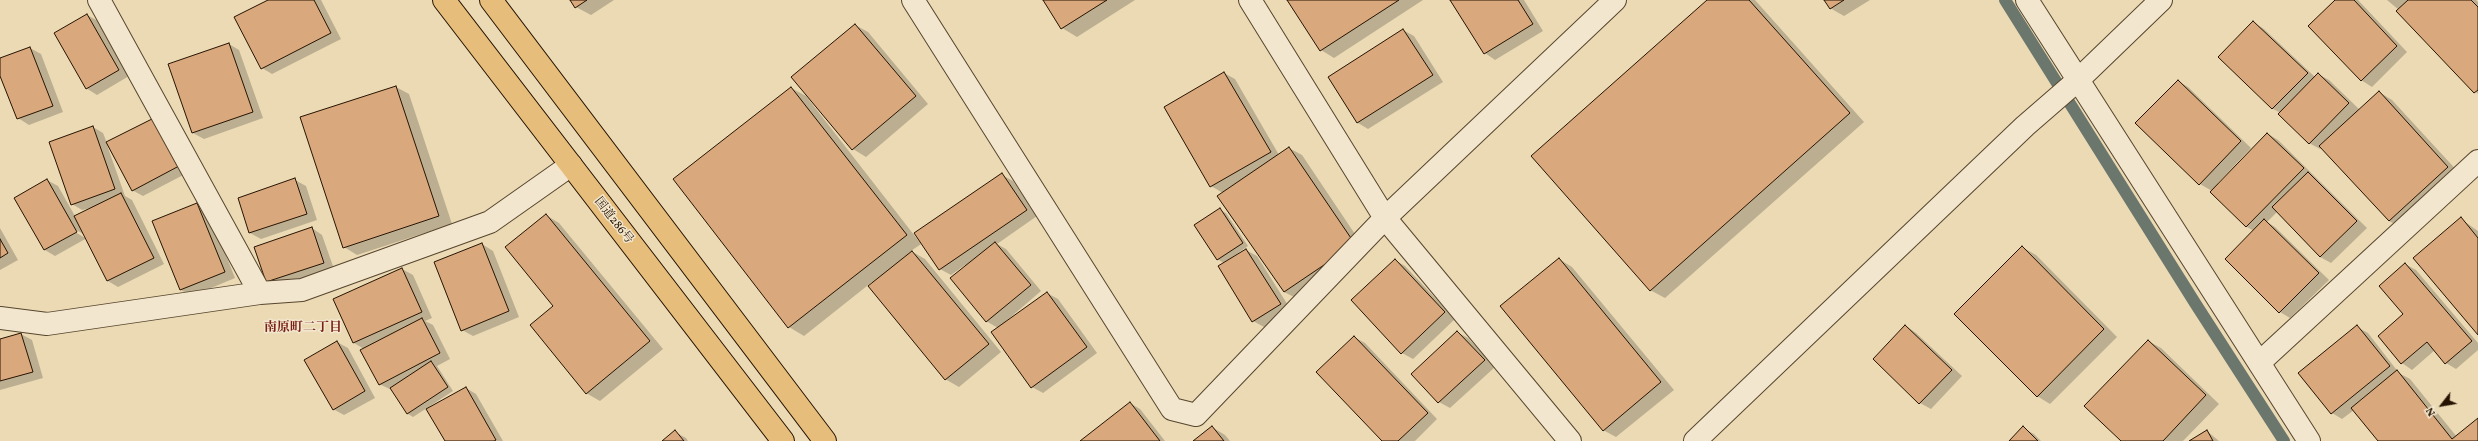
<!DOCTYPE html>
<meta charset="utf-8">
<style>
body{margin:0}
#map{position:relative;width:2478px;height:441px;overflow:hidden;background:#ebdab4;font-family:Vollkorn,serif}
canvas{display:block}
.north{position:absolute;left:2422px;top:385px;width:40px;height:40px;-webkit-text-stroke:3px #f2e7ce;paint-order:stroke;rotate:239deg;font-size:11px;font-weight:700;line-height:16px;text-align:center;color:#261301}
.north::after{content:'';display:block;margin:auto;width:14px;height:18px;background:#261301;clip-path:polygon(50% 0,100% 100%,50% 72%,0 100%)}
</style>
<div id="map">
<canvas width="2478" height="441"></canvas>
<div class="north">N</div>
</div>
<script>
const ctx = document.querySelector('canvas').getContext('2d');
ctx.lineJoin = 'round';
function paint(path, color) { ctx.fillStyle = color; ctx.fill(path, 'evenodd'); }
const toPath = rows => new Path2D(rows.map(r => 'M' + r).join(''));
function strokePath(path, color, width, dash) { ctx.strokeStyle = color; ctx.lineWidth = width; ctx.lineCap = dash ? 'butt' : 'round'; ctx.setLineDash(dash || []); ctx.stroke(path); }
function drawText(font, color, halo, rows, align = 'center') {
  ctx.font = font + ' Vollkorn,"Noto Serif JP",serif'; ctx.lineWidth = 3; ctx.setLineDash([]); ctx.textBaseline = 'middle'; ctx.strokeStyle = halo; ctx.fillStyle = color; for (const [text, x, y, turn = 0] of rows) {
    ctx.save(); ctx.translate(x, y); ctx.rotate((+turn || 0) * Math.PI / 180); ctx.textAlign = isNaN(turn) ? turn : align; if (halo) ctx.strokeText(text, 0, 0); ctx.fillText(text, 0, 0); ctx.restore();
  }
}
paint(toPath([
 [270,0,321,0,341,39,272,74,262,68],
 [572,0,614,0,591,15,576,7],
 [1044,0,1135,0,1077,37,1062,28],
 [1289,0,1423,0,1334,58,1321,50],
 [1451,0,1524,0,1543,31,1495,60,1485,53],
 [1709,0,1755,0,1864,122,1665,298,1650,290],
 [1826,0,1870,0,1844,16,1830,8],
 [2336,0,2358,0,2407,52,2372,87,2361,80],
 [2387,0,2476,0,2478,2,2478,94,2398,11,2399,10],
 [87,15,98,21,129,76,97,95,86,88],
 [2253,22,2264,29,2315,77,2318,74,2329,80,2360,110,2379,92,2392,100,2461,175,2402,228,2389,221,2322,147,2320,149,2309,143,2281,113,2273,109,2220,57],
 [855,25,868,32,928,104,866,157,853,149],
 [1403,30,1414,36,1443,82,1368,129,1358,123,1329,77],
 [229,44,239,50,263,118,204,139,193,133,169,65],
 [30,48,41,54,63,112,29,125,18,118,0,73,0,59],
 [1224,73,1235,79,1279,155,1289,148,1302,155,1367,252,1298,299,1284,292,1223,193,1211,186],
 [2178,81,2188,87,2251,148,2218,183,2219,184,2268,134,2278,140,2367,228,2331,263,2320,257,2277,212,2267,222,2275,227,2329,280,2290,318,2280,312,2254,231,2247,227,2212,191,2200,184,2137,123],
 [396,87,409,94,452,224,357,255,344,247],
 [791,88,806,96,921,244,911,251,925,259,1001,352,959,387,945,379,872,282,804,336,789,327],
 [154,119,189,172,143,196,132,190,107,145,125,196,132,200,164,264,118,287,108,281,87,238,55,256,45,250,15,198,47,180,58,186,75,216,91,208,82,210,72,204,93,127,103,133,107,143],
 [73,228,85,235,85,238,72,230],
 [1002,175,1013,181,1037,216,997,244,1006,249,1041,291,998,328,986,321,965,265,951,275,940,269],
 [295,180,306,186,317,220,261,239,250,233,239,198],
 [197,204,208,210,235,278,192,296,181,290,153,222],
 [1220,210,1226,213,1248,246,1224,263,1217,259],
 [546,215,559,223,663,349,600,401,586,393,554,306],
 [2461,219,2478,231,2478,333],
 [0,228,18,260,0,270],
 [312,228,322,235,334,269,278,287,267,281],
 [482,244,493,251,519,317,473,336,462,330],
 [2022,247,2036,255,2117,337,2050,404,2037,396],
 [1246,250,1257,256,1291,310,1264,327,1253,321],
 [1559,259,1572,267,1674,390,1616,437,1603,430],
 [1395,260,1405,266,1455,319,1413,359,1402,353,1353,301],
 [2405,264,2416,270,2478,343,2478,350,2456,369,2446,363,2435,350,2412,370,2402,363,2379,336,2404,315],
 [402,269,413,275,432,318,425,321,433,325,450,359,437,366,453,391,427,408,466,388,476,394,503,441,446,441,427,408,413,417,408,414,392,390,379,384,364,349,354,343,335,300],
 [1047,293,1058,299,1097,353,1043,393,1032,387],
 [1906,326,1916,333,1962,376,1931,409,1920,403],
 [2357,327,2368,333,2399,373,2410,379,2457,437,2478,420,2478,441,2380,441,2354,410,2342,419,2332,413],
 [1457,332,1468,338,1495,367,1450,408,1439,402,1412,374],
 [21,334,32,340,43,378,0,390,0,340],
 [1354,337,1365,343,1437,419,1415,441,1384,441],
 [2148,341,2161,348,2219,404,2183,441,2122,441],
 [337,342,348,348,375,398,344,415,333,409],
 [1130,403,1140,409,1165,441,1082,441],
 [1212,427,1225,435,1230,441,1194,441],
 [2023,428,2034,434,2041,441,2010,441],
 [2207,431,2219,441,2191,441],
 [675,432,686,438,688,441,664,441]
]), '#0003');
strokePath(toPath([
 [2005,0,2195,303,2284,441]
]), '#6b776c', 12);
const building = toPath([
 [268,0,314,0,331,33,261,69,234,17,268,0],
 [570,0,587,0,575,8,570,0],
 [1043,0,1107,0,1061,29,1043,0],
 [1287,0,1399,0,1320,51,1287,0],
 [1450,0,1518,0,1533,24,1484,54,1450,0],
 [1707,0,1749,0,1850,113,1650,291,1531,156,1707,0],
 [1824,0,1844,0,1830,9,1824,0],
 [2335,0,2354,0,2397,46,2361,81,2308,26,2335,0],
 [2408,0,2471,0,2478,7,2478,90,2474,93,2396,11,2408,0],
 [87,14,119,70,86,89,54,33,87,14],
 [2253,21,2308,73,2272,109,2218,57,2253,21],
 [855,24,916,96,852,150,791,77,855,24],
 [1403,29,1433,75,1357,123,1328,77,1403,29],
 [229,43,253,112,192,133,168,64,229,43],
 [30,47,53,106,17,119,0,76,0,58,30,47],
 [1224,72,1271,152,1210,187,1164,107,1224,72],
 [2318,73,2349,103,2309,144,2278,114,2318,73],
 [2178,80,2241,141,2199,185,2135,123,2178,80],
 [396,86,439,216,343,248,300,117,396,86],
 [791,87,907,235,788,328,673,179,791,87],
 [2379,91,2448,167,2389,221,2319,146,2379,91],
 [154,118,179,166,132,191,106,142,154,118],
 [93,126,115,189,71,205,49,142,93,126],
 [2267,133,2304,168,2246,227,2210,192,2267,133],
 [1289,147,1355,244,1284,292,1217,196,1289,147],
 [2308,172,2357,221,2320,257,2272,207,2308,172],
 [1002,173,1027,210,939,270,914,233,1002,173],
 [295,178,307,214,249,233,238,198,295,178],
 [47,179,77,232,44,250,14,198,47,179],
 [121,193,154,258,107,281,74,216,121,193],
 [197,203,225,272,180,290,152,221,197,203],
 [1220,208,1243,243,1217,260,1194,225,1220,208],
 [546,214,650,341,586,394,530,325,553,306,505,247,546,214],
 [2461,217,2478,238,2478,335,2413,258,2461,217],
 [2264,219,2319,273,2279,313,2225,259,2264,219],
 [312,227,324,263,266,282,254,247,312,227],
 [0,239,8,253,0,258,0,239],
 [995,242,1031,285,986,322,950,278,995,242],
 [482,243,509,311,461,331,434,262,482,243],
 [2022,246,2104,329,2037,397,1954,314,2022,246],
 [1246,249,1281,304,1252,322,1218,266,1246,249],
 [912,251,989,344,945,380,868,286,912,251],
 [1559,258,1661,382,1603,431,1500,306,1559,258],
 [1395,259,1445,312,1401,354,1351,300,1395,259],
 [2405,263,2472,341,2445,364,2427,342,2401,364,2378,336,2403,314,2379,286,2405,263],
 [402,268,422,312,353,343,333,299,402,268],
 [1047,292,1087,347,1031,388,991,332,1047,292],
 [422,318,440,353,379,385,360,350,422,318],
 [1905,325,1952,370,1919,404,1873,359,1905,325],
 [2357,325,2390,366,2331,414,2298,373,2357,325],
 [1457,331,1485,360,1438,403,1411,374,1457,331],
 [21,333,33,372,0,381,0,339,21,333],
 [1354,336,1428,413,1398,441,1382,441,1316,372,1354,336],
 [2148,340,2206,395,2163,441,2121,441,2084,406,2148,340],
 [337,341,365,391,333,410,304,360,337,341],
 [431,361,448,387,407,414,390,388,431,361],
 [2397,370,2452,439,2478,418,2478,441,2378,441,2351,408,2397,370],
 [466,387,496,440,494,441,445,441,426,409,466,387],
 [1130,402,1160,441,1080,441,1130,402],
 [1212,426,1224,441,1193,441,1212,426],
 [2023,426,2038,441,2009,441,2023,426],
 [675,430,684,441,662,441,675,430],
 [2207,430,2213,441,2189,441,2207,430]
]);
paint(building, '#d9a87c');
strokePath(building, '#261301', 1);
const minor = toPath([
 [99,0,260,293],
 [913,0,1172,409,1196,415,1385,218,1615,0],
 [1250,0,1385,218,1570,441],
 [2027,0,2309,441],
 [0,318,47,324,260,293,302,290,490,222,571,165],
 [2259,363,2478,161],
 [1695,441,2025,126,2078,80,2161,0]
]);
const highway = toPath([
 [444,0,783,441],
 [491,0,825,441]
]);
strokePath(minor, '#57452e', 24);
strokePath(highway, '#261301', 24);
strokePath(minor, '#f2e7ce', 22);
strokePath(highway, '#e6bd7a', 22);
drawText('12px', '#261301', '#f2e7ce', [
 ["国道286号",613,221,52]
]);
drawText('bold 13px', '#7a1f14', '#f2e7ce', [
 ["南原町二丁目",303,329]
]);
</script>
